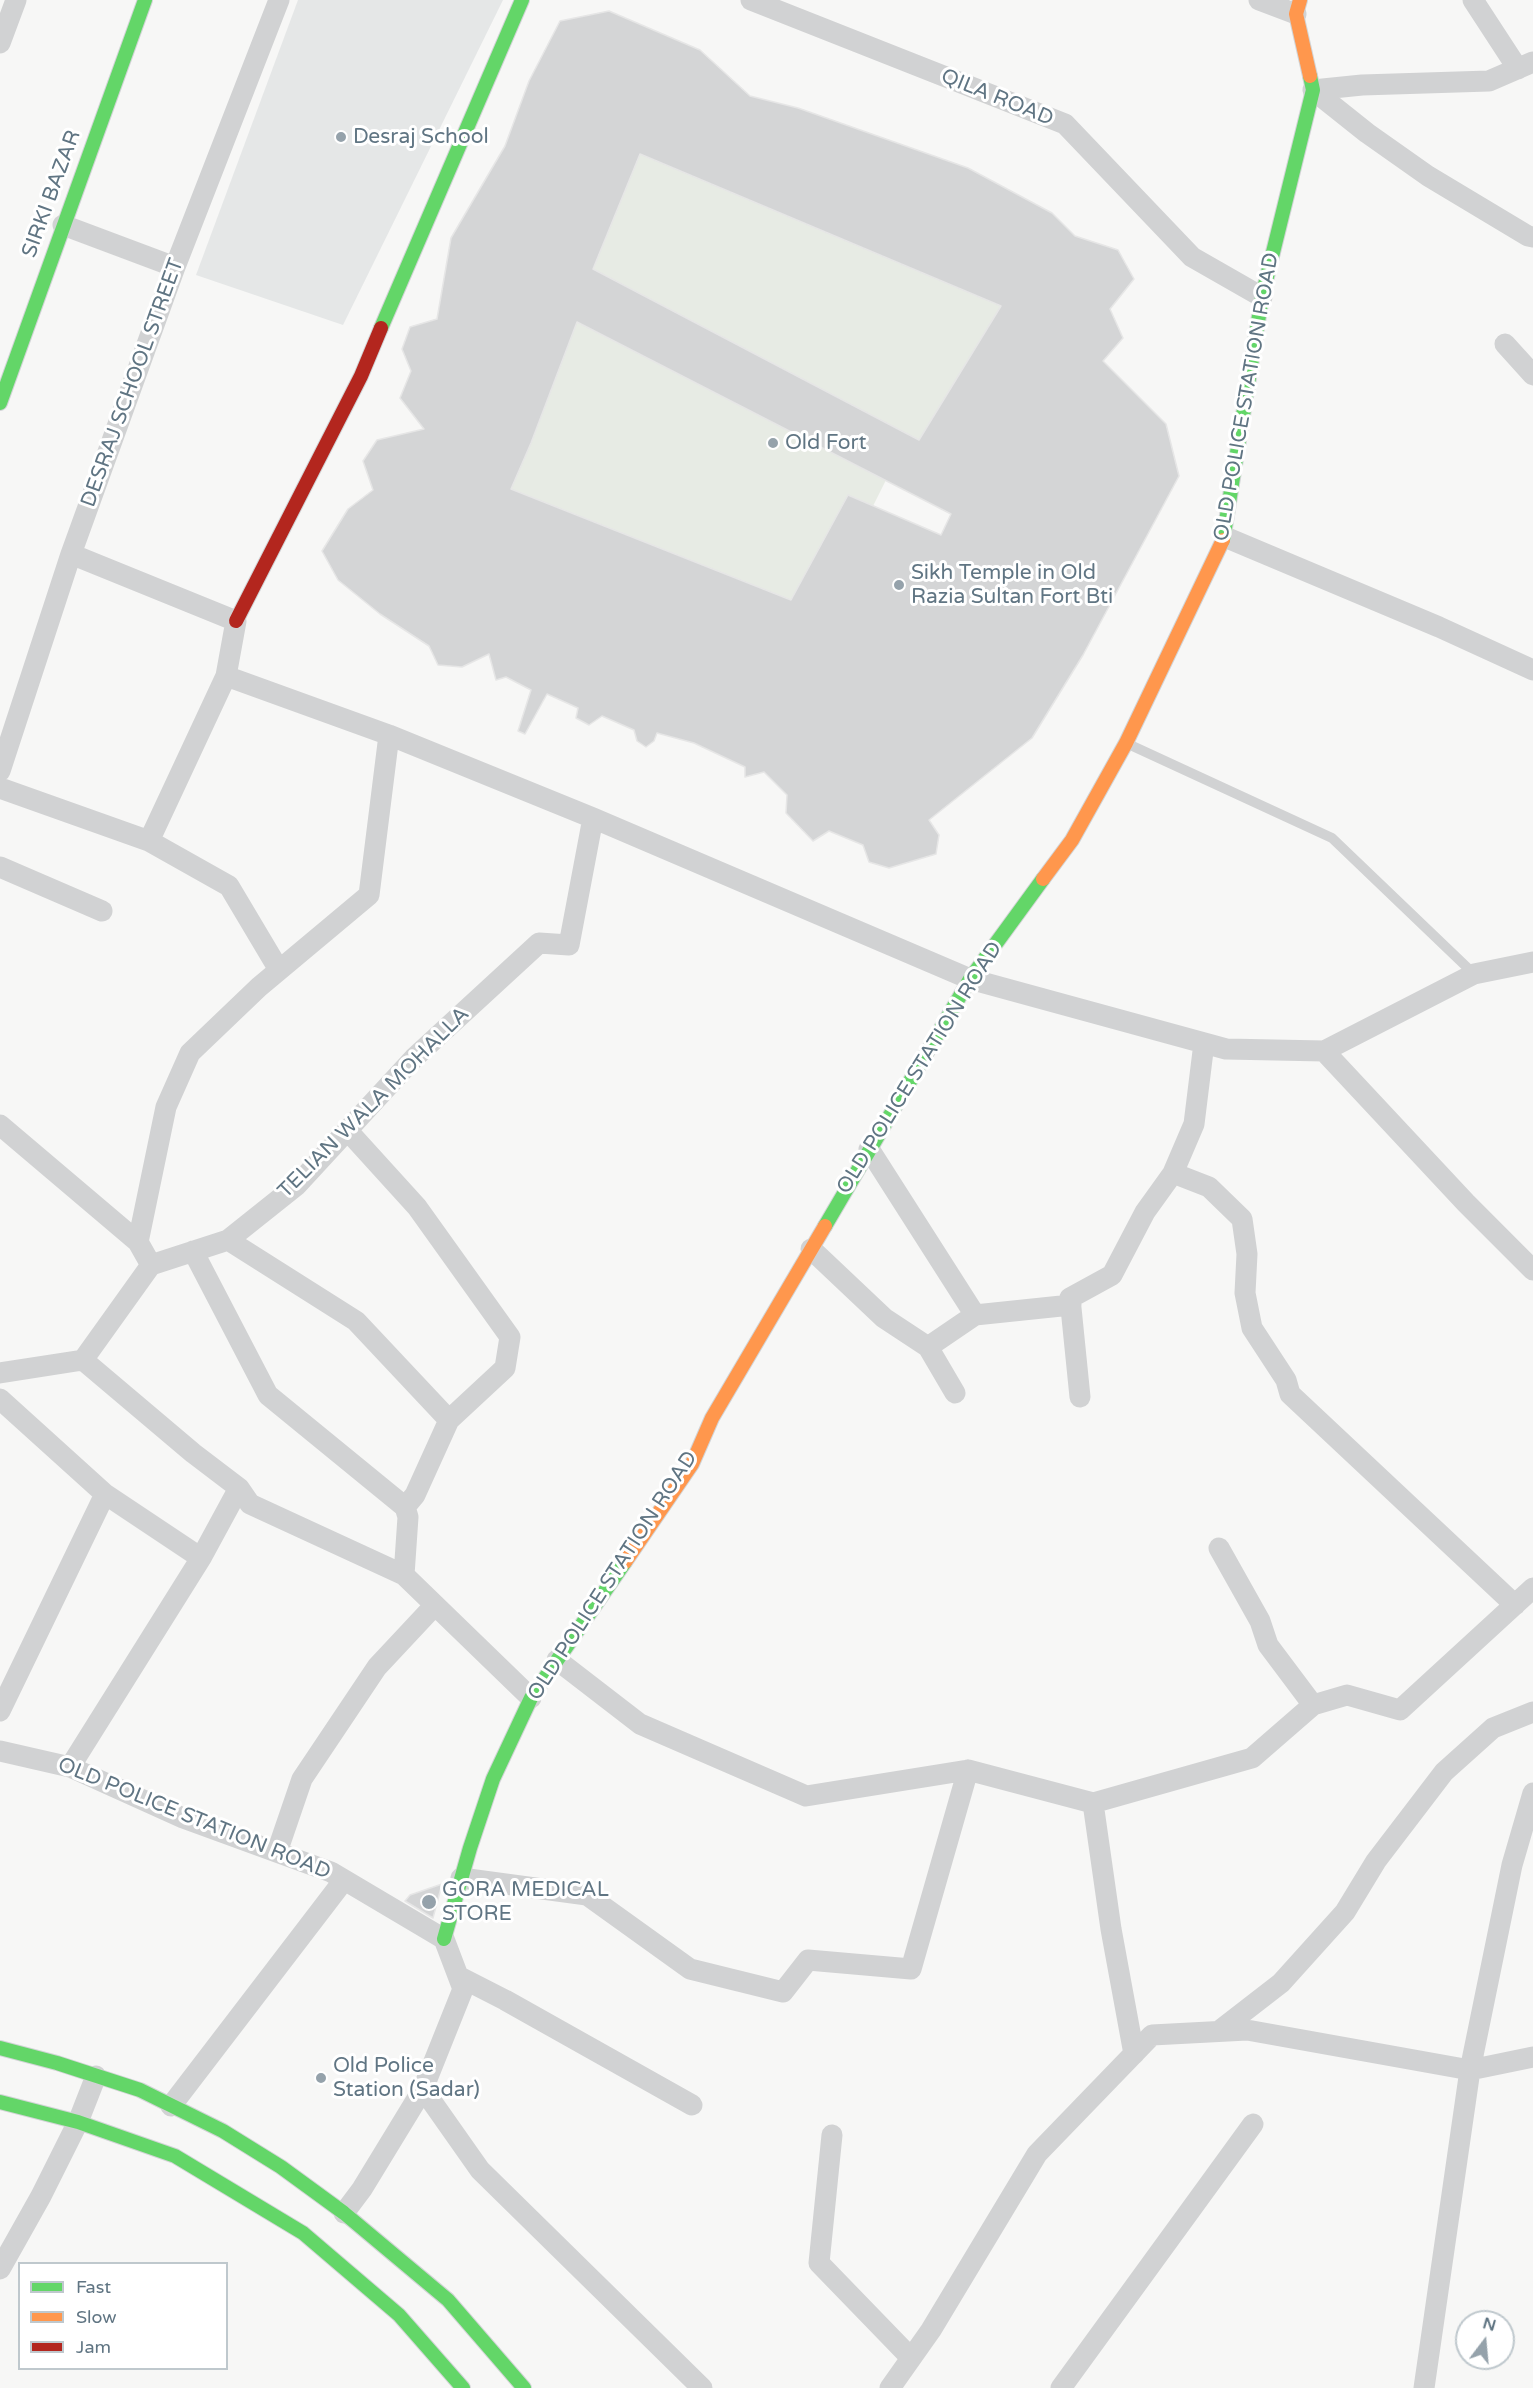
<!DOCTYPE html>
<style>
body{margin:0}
#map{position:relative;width:1533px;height:2388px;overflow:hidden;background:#f7f7f6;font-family:"Varela Round",sans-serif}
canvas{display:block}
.legend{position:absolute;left:18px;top:2262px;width:210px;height:108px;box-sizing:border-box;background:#fff;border:2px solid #bfc8cd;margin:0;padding:8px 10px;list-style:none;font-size:18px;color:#607583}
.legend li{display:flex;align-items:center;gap:12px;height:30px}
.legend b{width:30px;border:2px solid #bfc8cd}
.north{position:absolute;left:1455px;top:2310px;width:60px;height:60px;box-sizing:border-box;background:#fff;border:2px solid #bfc8cd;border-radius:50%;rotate:16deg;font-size:16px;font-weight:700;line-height:24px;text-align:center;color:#607583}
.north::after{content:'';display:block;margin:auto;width:21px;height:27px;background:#95a2ab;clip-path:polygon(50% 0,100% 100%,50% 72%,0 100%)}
</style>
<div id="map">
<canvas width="1533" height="2388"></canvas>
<ul class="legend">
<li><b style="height:8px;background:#63d668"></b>Fast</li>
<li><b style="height:8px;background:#ff974d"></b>Slow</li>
<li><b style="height:8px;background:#b3261e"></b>Jam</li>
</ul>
<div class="north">N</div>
</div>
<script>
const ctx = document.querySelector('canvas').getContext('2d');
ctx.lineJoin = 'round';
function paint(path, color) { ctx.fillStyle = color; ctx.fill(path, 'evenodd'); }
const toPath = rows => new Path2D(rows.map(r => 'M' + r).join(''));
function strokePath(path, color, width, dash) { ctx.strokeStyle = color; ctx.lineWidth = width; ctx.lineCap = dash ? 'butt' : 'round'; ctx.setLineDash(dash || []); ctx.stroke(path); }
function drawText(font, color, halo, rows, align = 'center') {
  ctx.font = font + ' "Varela Round",sans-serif'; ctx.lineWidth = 6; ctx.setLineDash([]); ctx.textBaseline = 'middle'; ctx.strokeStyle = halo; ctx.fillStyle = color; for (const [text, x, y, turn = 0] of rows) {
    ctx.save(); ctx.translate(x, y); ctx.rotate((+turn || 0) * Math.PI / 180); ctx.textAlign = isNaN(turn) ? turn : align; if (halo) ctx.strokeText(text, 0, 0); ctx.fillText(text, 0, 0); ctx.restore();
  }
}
paint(toPath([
 [298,0,503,0,343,325,196,275]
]), '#e5e7e7');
paint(toPath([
 [640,154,1001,306,919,440,593,269],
 [577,322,886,480,873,506,848,496,791,600,511,489]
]), '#e7ebe4');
const building = toPath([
 [609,11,700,50,750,96,798,108,968,168,1052,213,1075,236,1118,250,1134,279,1110,309,1123,338,1103,361,1166,424,1179,476,1083,655,1032,738,929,820,939,835,936,854,889,868,869,862,863,845,829,831,813,841,786,813,787,795,764,772,745,777,745,767,694,743,657,733,654,741,646,747,637,741,634,730,602,716,589,725,576,718,578,708,547,694,525,734,518,731,531,690,506,677,496,680,489,654,462,667,438,665,429,646,380,614,338,580,322,551,348,509,373,490,363,461,377,440,424,429,400,398,411,371,402,349,410,327,437,319,451,238,505,146,529,81,560,21,609,11],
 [640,154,1001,306,919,440,593,269,640,154],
 [577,322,951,514,941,535,848,495,791,600,511,489,531,443,577,322],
 [442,1884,433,1918,405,1901,410,1895,442,1884]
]);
paint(building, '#d4d5d6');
strokePath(building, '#e6e6e6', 1.5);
const fast = toPath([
 [381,328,522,0],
 [0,403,145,0],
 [1223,540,1262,297,1313,90,1310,76],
 [825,1226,970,979,1043,879],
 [444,1939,470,1848,493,1779,531,1698,625,1562],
 [0,2048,57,2063,140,2090,223,2131,281,2167,344,2213,448,2300,524,2388],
 [0,2102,78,2122,175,2156,303,2233,399,2315,463,2388]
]);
const slow = toPath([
 [1300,0,1296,14,1310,76],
 [1043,879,1072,840,1126,743,1223,540],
 [625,1562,692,1464,712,1418,825,1226]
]);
const jam = toPath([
 [236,621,361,376,381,328]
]);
strokePath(fast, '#d2d4d6', 16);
strokePath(slow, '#d2d4d6', 16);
strokePath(jam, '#d2d4d6', 16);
strokePath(toPath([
 [1126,743,1332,838,1474,974]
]), '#d1d2d3', 10);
strokePath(toPath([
 [751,0,1065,124,1192,257,1262,297],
 [1259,0,1296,14],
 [1473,0,1518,69],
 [0,43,16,0],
 [1313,90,1367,133,1428,176,1528,236,1533,237],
 [1313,90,1362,85,1489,81,1533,62],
 [63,225,175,267],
 [1505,344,1533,375],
 [1225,537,1439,627,1533,670],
 [226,676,389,735,593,818,970,979,1226,1049,1324,1051,1466,1203,1533,1270],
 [0,771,71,554,175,267,279,0],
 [0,788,149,841,226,676,236,621,71,554],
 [149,841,229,886,279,970],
 [0,867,102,911],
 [1324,1051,1474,974,1533,962],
 [0,1125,138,1242,151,1265,83,1360,193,1453,239,1488,250,1504,404,1575,531,1698],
 [348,1131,417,1207,510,1337,505,1368,449,1420,415,1495,405,1507,408,1517,404,1575],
 [869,1149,975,1315,928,1347],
 [1173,1173,1209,1187,1242,1219,1247,1254,1245,1293,1252,1328,1286,1380,1290,1394,1515,1605],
 [228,1240,356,1321,449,1420],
 [138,1242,166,1107,190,1053,259,987,369,895,389,735],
 [811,1249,884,1318,928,1347,955,1393],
 [193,1251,268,1395,405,1507],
 [151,1265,228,1240,297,1185,414,1058,539,943,569,945,593,818],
 [975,1315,1071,1305],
 [0,1373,83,1360],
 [1080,1397,1070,1298,1112,1275,1145,1212,1173,1173,1194,1124,1204,1043],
 [0,1399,105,1494,201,1558],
 [1219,1548,1260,1621,1268,1645,1313,1705],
 [557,1660,640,1724,806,1796,968,1770,1093,1803,1252,1758,1313,1705,1347,1695,1400,1710,1533,1588],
 [0,1711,105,1494],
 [0,1751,70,1767,183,1818,331,1872,444,1939,463,1989,423,2089,362,2189,344,2213],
 [70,1767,201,1558,239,1488],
 [1093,1803,1111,1929,1134,2054],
 [277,1852,302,1779,377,1667,435,1605],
 [461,1878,587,1895,690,1969,783,1992,808,1960,911,1969,968,1770],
 [458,1976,505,2000,692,2105],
 [1219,2031,1281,1983,1345,1912,1376,1861,1444,1772,1493,1728,1533,1712],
 [423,2089,480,2170,702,2388],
 [171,2106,344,1880],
 [832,2135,819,2263,911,2358],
 [0,2269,41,2196,78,2122,96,2076],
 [890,2388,931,2330,1037,2154,1152,2035,1247,2030,1470,2070,1533,2057],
 [1061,2388,1253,2124],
 [1424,2388,1470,2070,1512,1865,1533,1793]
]), '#d1d2d3', 21);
strokePath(fast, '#63d668', 14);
strokePath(slow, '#ff974d', 14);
strokePath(jam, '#b3261e', 14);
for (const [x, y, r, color] of [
 [341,137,6,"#95a2ab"],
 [773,443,6,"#95a2ab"],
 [899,585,6,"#95a2ab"],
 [429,1902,8,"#95a2ab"],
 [321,2078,6,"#95a2ab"]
]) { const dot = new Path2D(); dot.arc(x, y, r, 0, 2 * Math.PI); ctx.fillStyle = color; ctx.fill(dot); strokePath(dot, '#fff', 2); }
drawText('21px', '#607583', '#fff', [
 ["QILA ROAD",997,98,22],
 ["SIRKI BAZAR",52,194,-70],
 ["DESRAJ SCHOOL STREET",133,383,-70],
 ["OLD POLICE STATION ROAD",1247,397,-80],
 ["OLD POLICE STATION ROAD",920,1068,-58],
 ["TELIAN WALA MOHALLA",374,1103,-45],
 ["OLD POLICE STATION ROAD",613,1576,-57],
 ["OLD POLICE STATION ROAD",194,1819,22]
]);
drawText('21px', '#607583', '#fff', [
 ["Desraj School",353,137],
 ["Old Fort",785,443],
 ["Sikh Temple in Old",911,573],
 ["Razia Sultan Fort Bti",911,597],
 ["GORA MEDICAL",442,1890],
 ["STORE",442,1914],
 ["Old Police",333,2066],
 ["Station (Sadar)",333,2090]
], 'left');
</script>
